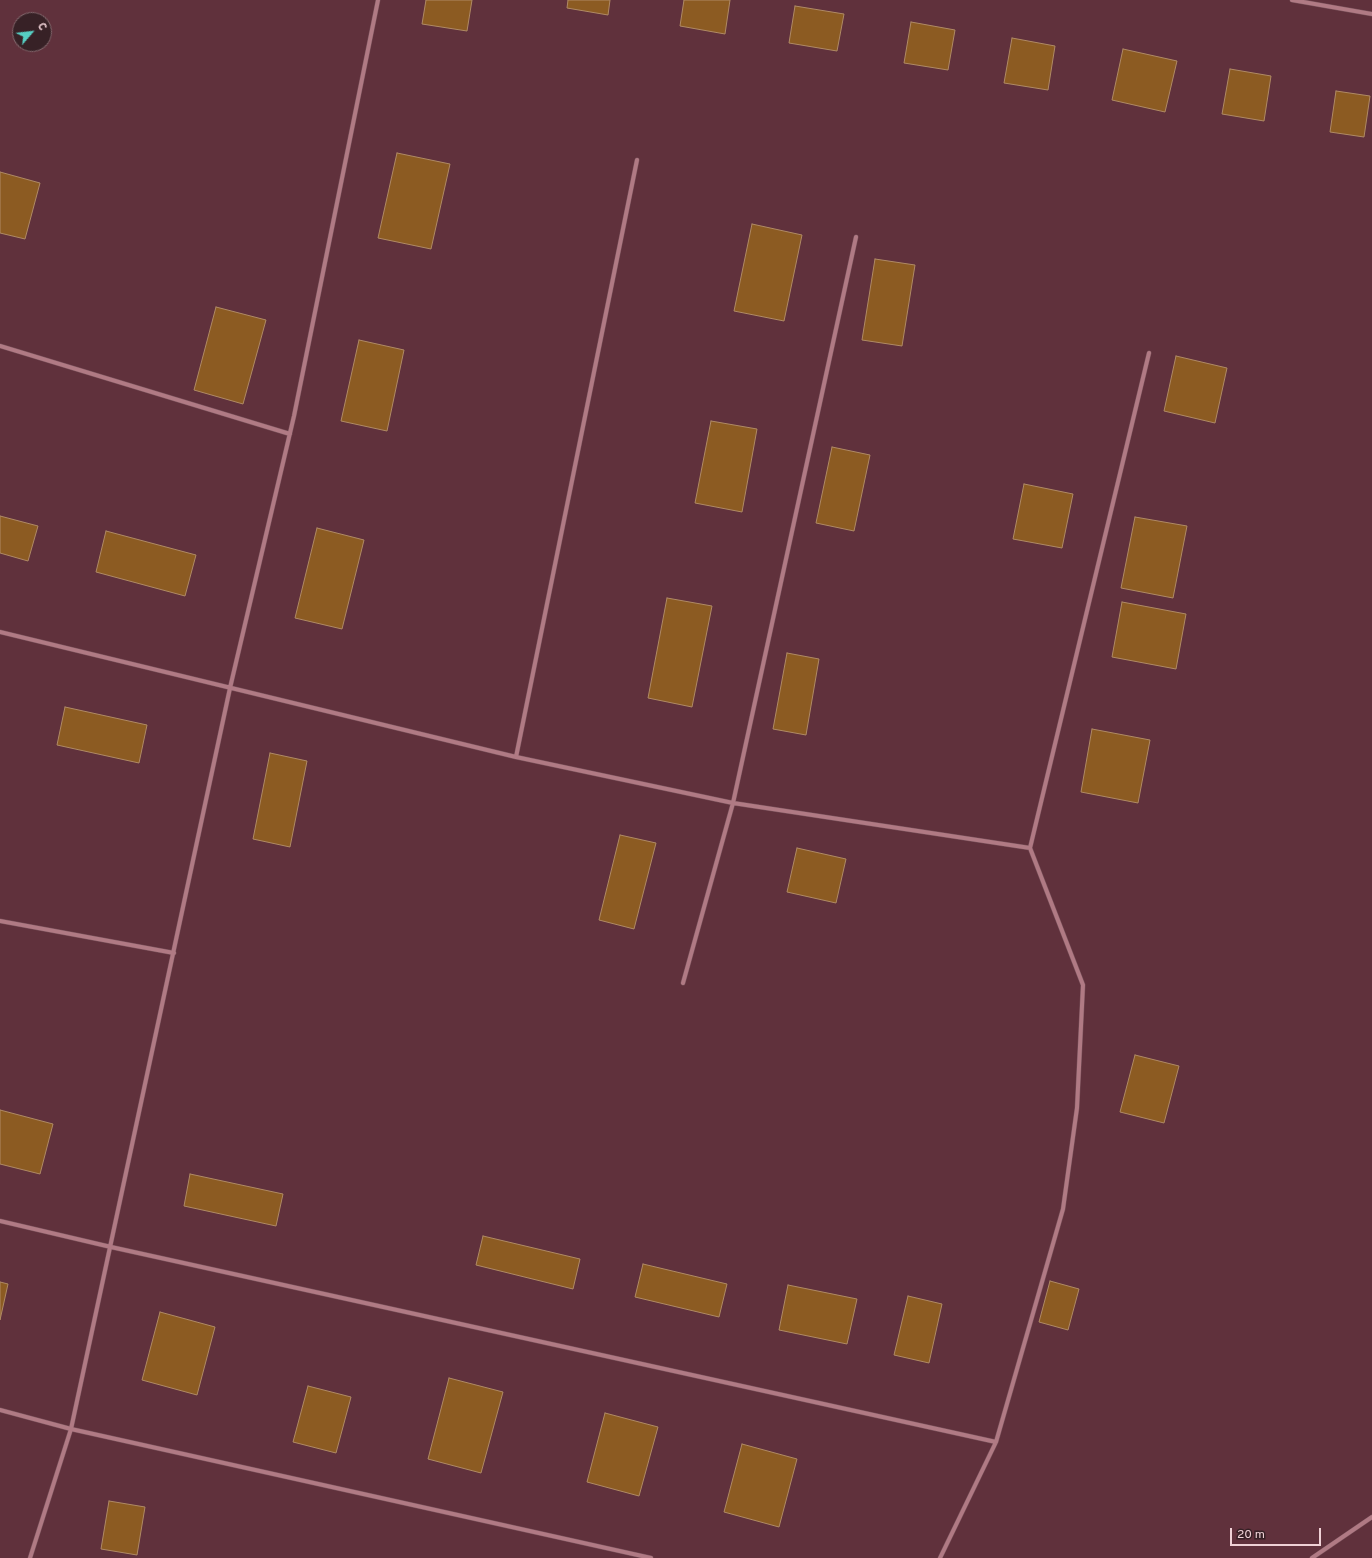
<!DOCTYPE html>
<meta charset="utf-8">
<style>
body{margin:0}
#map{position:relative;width:1372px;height:1558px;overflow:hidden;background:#60313c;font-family:Overpass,sans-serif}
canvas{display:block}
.north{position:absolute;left:12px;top:12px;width:40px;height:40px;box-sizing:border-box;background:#372126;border:1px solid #81676c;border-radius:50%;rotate:62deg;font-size:11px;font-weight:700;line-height:16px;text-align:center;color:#efd1d6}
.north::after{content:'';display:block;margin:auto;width:14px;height:18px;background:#56cec3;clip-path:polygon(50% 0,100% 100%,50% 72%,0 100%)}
.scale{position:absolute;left:1230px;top:1528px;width:91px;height:18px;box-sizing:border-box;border:2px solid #efd1d6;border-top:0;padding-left:5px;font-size:12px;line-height:14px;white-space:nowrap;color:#efd1d6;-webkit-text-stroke:3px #372126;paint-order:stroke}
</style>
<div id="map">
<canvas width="1372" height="1558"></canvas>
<div class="north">С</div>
<div class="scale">20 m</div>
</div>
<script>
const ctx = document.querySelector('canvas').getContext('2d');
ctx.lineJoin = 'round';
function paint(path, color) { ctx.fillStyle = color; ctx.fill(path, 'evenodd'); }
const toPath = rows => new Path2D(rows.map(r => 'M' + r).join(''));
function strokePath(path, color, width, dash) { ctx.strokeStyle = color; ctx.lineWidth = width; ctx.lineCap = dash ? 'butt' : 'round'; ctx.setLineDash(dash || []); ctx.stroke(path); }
const building = toPath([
 [426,0,472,0,467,31,422,24,426,0],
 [568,0,610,0,608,15,567,8,568,0],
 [684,0,730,0,725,34,680,26,684,0],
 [795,6,844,14,837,51,789,43,795,6],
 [911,22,955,30,948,70,904,63,911,22],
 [1012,38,1055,46,1048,90,1004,83,1012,38],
 [1123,49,1177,61,1165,112,1112,100,1123,49],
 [1230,69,1271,76,1264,121,1222,114,1230,69],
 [1336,91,1370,96,1364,137,1330,132,1336,91],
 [397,153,450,164,431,249,378,238,397,153],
 [0,172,40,183,25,239,0,233,0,172],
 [752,224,802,235,784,321,734,311,752,224],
 [875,259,915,265,902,346,862,340,875,259],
 [216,307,266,320,243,404,194,390,216,307],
 [359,340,404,350,387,431,341,421,359,340],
 [1176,356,1227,368,1215,423,1164,411,1176,356],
 [711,421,757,429,742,512,695,503,711,421],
 [832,447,870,455,854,531,816,523,832,447],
 [1024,484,1073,494,1062,548,1013,539,1024,484],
 [0,516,38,526,28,561,0,553,0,516],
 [1135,517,1187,526,1173,598,1121,588,1135,517],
 [317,528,364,540,342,629,295,618,317,528],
 [106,531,196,555,185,596,96,572,106,531],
 [667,598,712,606,692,707,648,698,667,598],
 [1122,602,1186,614,1176,669,1112,657,1122,602],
 [787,653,819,659,806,735,773,729,787,653],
 [65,707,147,725,139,763,57,745,65,707],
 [1092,729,1150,740,1138,803,1081,792,1092,729],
 [270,753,307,761,290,847,253,839,270,753],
 [620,835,656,843,634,929,599,920,620,835],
 [797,848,846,859,836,903,787,892,797,848],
 [1135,1055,1179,1066,1164,1123,1120,1112,1135,1055],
 [0,1110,53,1124,40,1174,0,1164,0,1110],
 [190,1174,283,1194,276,1226,184,1206,190,1174],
 [483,1236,580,1259,573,1289,476,1265,483,1236],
 [643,1264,727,1284,719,1317,635,1297,643,1264],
 [1050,1281,1079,1289,1068,1330,1039,1322,1050,1281],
 [0,1282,8,1284,0,1320,0,1282],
 [788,1285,857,1299,847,1344,779,1330,788,1285],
 [908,1296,942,1304,929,1363,894,1355,908,1296],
 [160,1312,215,1327,197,1395,142,1380,160,1312],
 [449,1378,503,1392,481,1473,428,1459,449,1378],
 [308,1386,351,1397,336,1453,293,1442,308,1386],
 [605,1413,658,1427,639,1496,587,1482,605,1413],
 [742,1444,797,1459,779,1527,724,1512,742,1444],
 [109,1501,145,1507,137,1555,101,1549,109,1501]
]);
paint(building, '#8c5b22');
strokePath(building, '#af8a65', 1);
const street = toPath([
 [1292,0,1372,14],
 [0,346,290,434],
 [0,632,516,757,733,803,1030,848],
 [516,757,637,160],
 [0,921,174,953],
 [683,983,733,803,856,237],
 [0,1221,111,1247,996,1442],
 [0,1410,71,1429,651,1558],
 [30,1558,71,1429,230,688,294,416,378,0],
 [940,1558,996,1442,1063,1209,1077,1108,1083,985,1030,848,1149,353],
 [1312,1558,1372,1517]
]);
strokePath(street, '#775059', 5);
strokePath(street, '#b07a84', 4);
</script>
